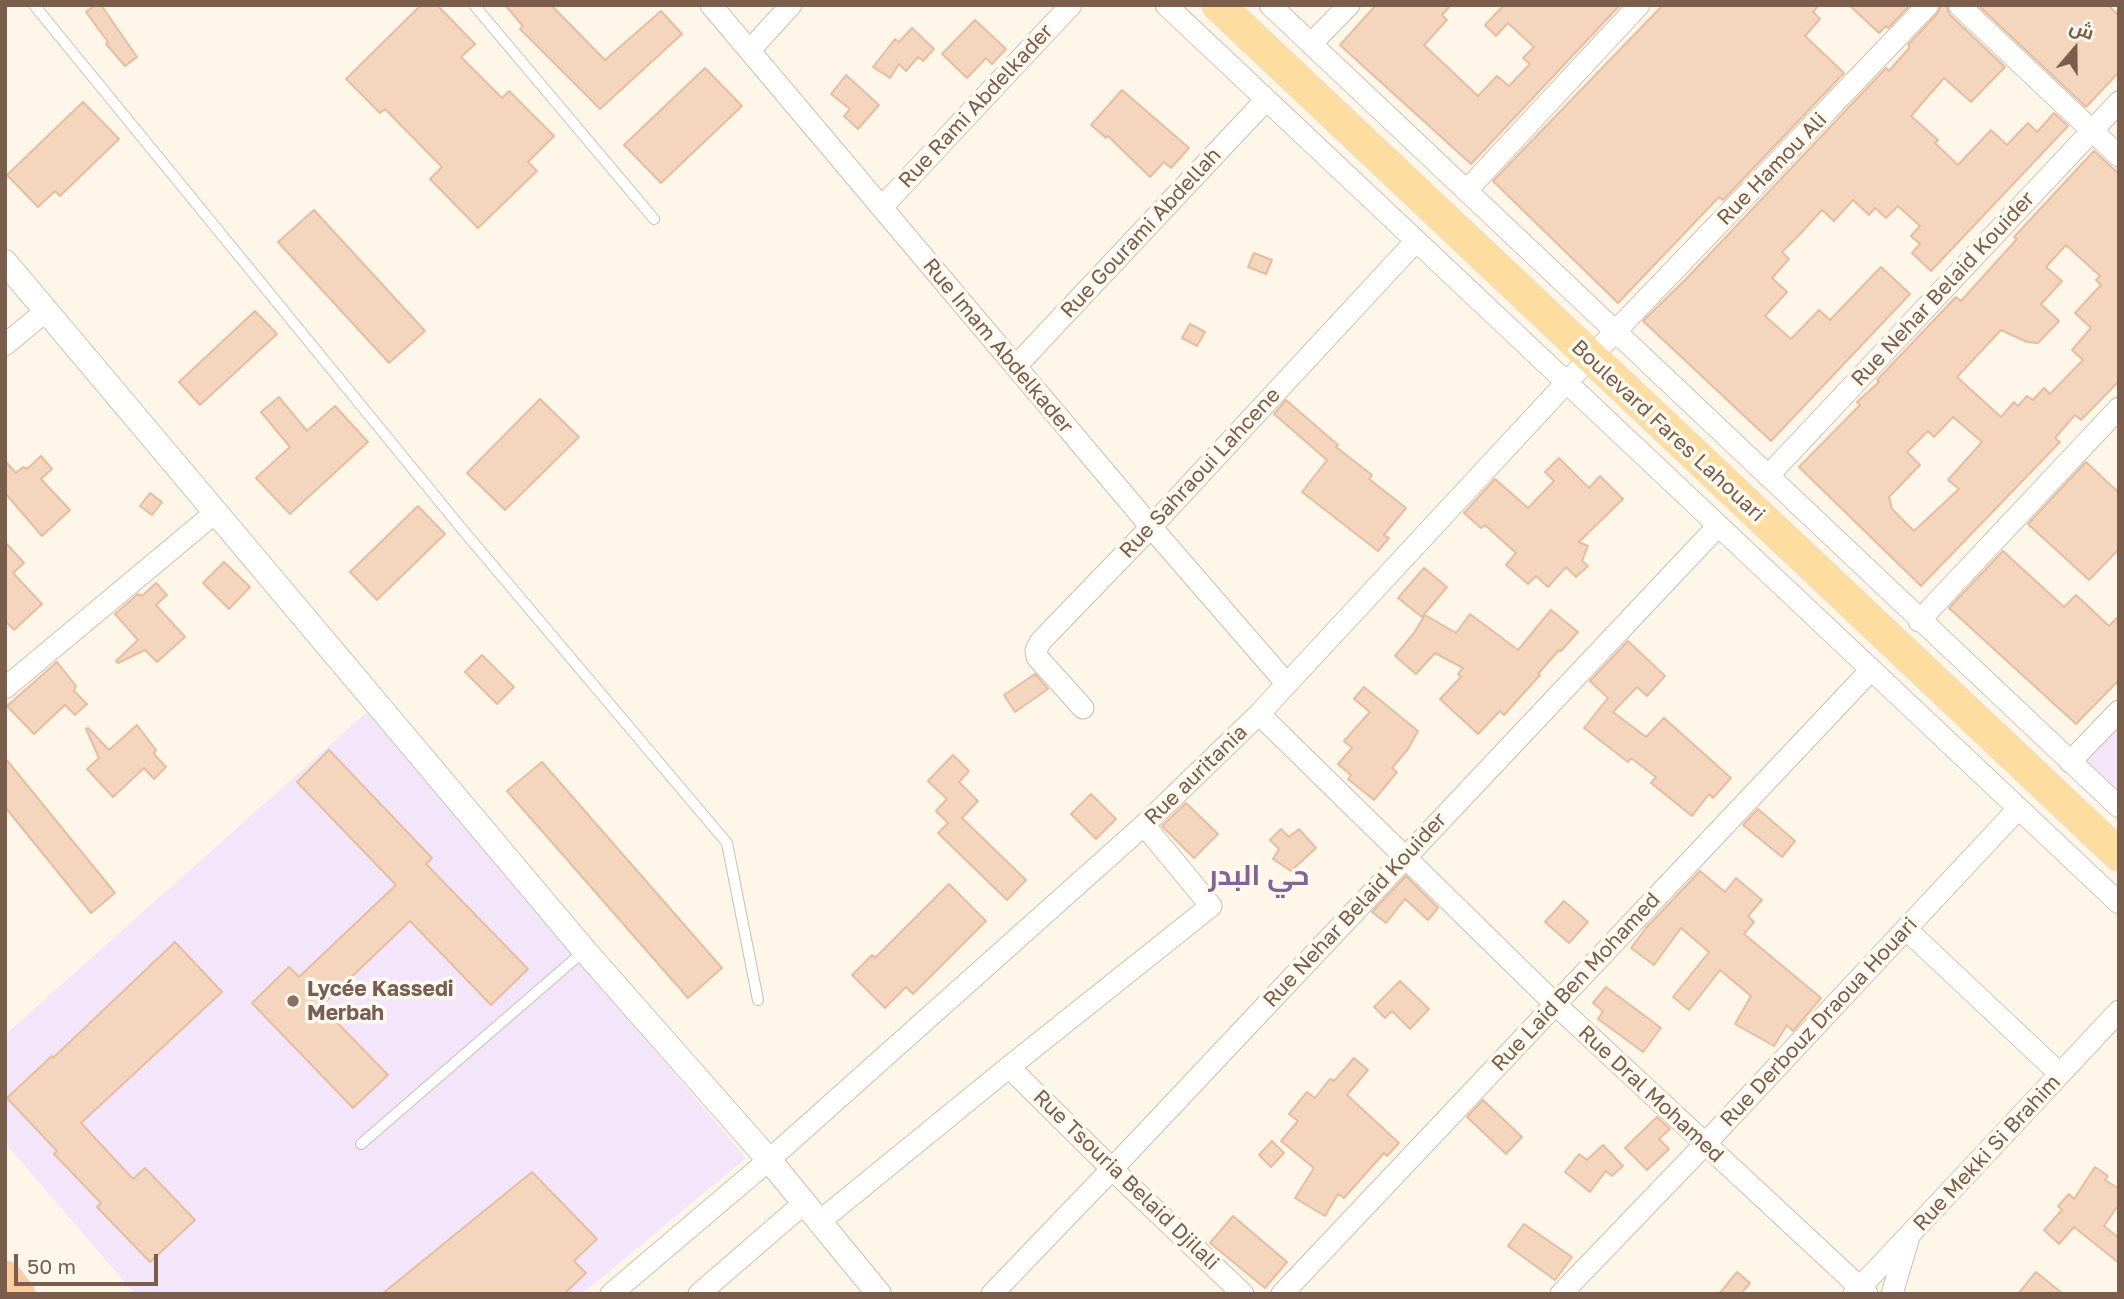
<!DOCTYPE html>
<meta charset="utf-8">
<style>
body{margin:0}
#map{position:relative;width:2124px;height:1299px;overflow:hidden;background:#fdf6e9;font-family:"Golos Text",Cairo,sans-serif}
canvas{display:block}
.frame{position:absolute;inset:0;border:7px solid #7a5d4b;pointer-events:none}
.north{position:absolute;left:2040px;top:14px;width:70px;height:70px;-webkit-text-stroke:5px #fffaf0;paint-order:stroke;rotate:20deg;font-size:19px;font-weight:700;line-height:28px;text-align:center;color:#7a5d4b}
.north::after{content:'';display:block;margin:auto;width:24px;height:32px;background:#7a5d4b;clip-path:polygon(50% 0,100% 100%,50% 72%,0 100%)}
.scale{position:absolute;left:14px;top:1254px;width:144px;height:32px;box-sizing:border-box;border:4px solid #7a5d4b;border-top:0;padding-left:9px;font-size:21px;line-height:24px;white-space:nowrap;color:#7a5d4b;-webkit-text-stroke:5px #fffaf0;paint-order:stroke}
</style>
<div id="map">
<canvas width="2124" height="1299"></canvas>
<div class="frame"></div>
<div class="north">ش</div>
<div class="scale">50 m</div>
</div>
<script>
const ctx = document.querySelector('canvas').getContext('2d');
ctx.lineJoin = 'round';
function paint(path, color) { ctx.fillStyle = color; ctx.fill(path, 'evenodd'); }
const toPath = rows => new Path2D(rows.map(r => 'M' + r).join(''));
function strokePath(path, color, width, dash) { ctx.strokeStyle = color; ctx.lineWidth = width; ctx.lineCap = dash ? 'butt' : 'round'; ctx.setLineDash(dash || []); ctx.stroke(path); }
function drawText(font, color, halo, rows, align = 'center') {
  ctx.font = font + ' "Golos Text",Cairo,sans-serif'; ctx.lineWidth = 7; ctx.setLineDash([]); ctx.textBaseline = 'middle'; ctx.strokeStyle = halo; ctx.fillStyle = color; for (const [text, x, y, turn = 0] of rows) {
    ctx.save(); ctx.translate(x, y); ctx.rotate((+turn || 0) * Math.PI / 180); ctx.textAlign = isNaN(turn) ? turn : align; if (halo) ctx.strokeText(text, 0, 0); ctx.fillText(text, 0, 0); ctx.restore();
  }
}
paint(toPath([
 [2119,711,2119,807,2071,762],
 [367,712,746,1158,582,1294,135,1294,5,1143,5,1035]
]), '#f3e5fa');
const building = toPath([
 [95,5,101,5,137,57,125,66,106,44,108,42,86,12,95,5],
 [421,5,437,5,475,44,461,57,502,98,509,91,554,136,528,162,537,171,478,228,430,179,442,167,385,109,380,113,346,79,421,5],
 [505,5,551,5,605,60,661,11,682,34,600,109,520,29,523,26,505,5],
 [1376,5,1451,5,1442,15,1447,20,1424,45,1478,96,1497,76,1509,86,1530,64,1523,58,1534,47,1508,23,1496,36,1485,25,1504,5,1620,5,1471,164,1340,45,1376,5],
 [1663,5,1819,5,1813,12,1820,19,1805,36,1844,73,1723,200,1719,197,1618,303,1493,181,1663,5],
 [1849,5,1910,5,1888,28,1886,26,1879,33,1849,5],
 [1941,5,1946,5,1950,15,2005,67,1971,102,1944,78,1911,116,1938,140,1935,143,1958,165,1991,130,2007,145,2028,123,2037,132,2054,113,2068,126,1931,271,1912,253,1920,244,1911,236,1920,226,1898,206,1886,218,1875,208,1869,215,1853,200,1834,221,1822,210,1801,233,1782,252,1789,259,1772,278,1787,292,1765,316,1791,339,1819,310,1830,320,1881,267,1910,294,1771,441,1643,321,1687,278,1886,68,1889,71,1910,47,1908,45,1937,14,1941,5],
 [1978,5,2108,5,2119,16,2119,72,2086,107,1978,5],
 [975,20,1006,49,992,64,986,58,967,78,942,54,975,20],
 [912,28,934,49,923,61,918,57,906,71,899,64,890,78,873,67,895,39,899,42,912,28],
 [705,68,742,106,661,183,624,145,705,68],
 [846,75,879,105,858,129,844,116,850,109,831,94,846,75],
 [1122,90,1189,148,1171,168,1164,162,1150,177,1108,136,1106,138,1091,125,1122,90],
 [83,102,119,139,60,196,55,191,38,207,7,175,83,102],
 [2094,151,2119,174,2119,381,2081,420,2075,415,2055,438,2060,442,1921,586,1799,467,1860,405,1857,402,1879,382,1877,380,1956,297,1961,301,2017,239,2014,237,2094,151],
 [2066,245,2100,276,2096,280,2101,285,2075,313,2091,328,2072,350,2083,360,2050,394,2044,388,2033,400,2027,396,2018,406,2014,402,2001,417,1957,377,2001,330,2027,342,2038,343,2059,321,2041,304,2062,281,2046,267,2066,245],
 [1953,417,1982,442,1948,480,1959,489,1914,531,1892,509,1889,497,1920,465,1907,452,1928,431,1934,437,1953,417],
 [314,210,425,331,389,363,278,242,314,210],
 [1254,253,1272,260,1266,274,1248,267,1254,253],
 [255,311,277,334,200,405,179,382,255,311],
 [1190,324,1205,332,1197,346,1182,338,1190,324],
 [279,397,307,431,335,406,368,442,290,514,256,478,290,447,261,412,279,397],
 [540,399,579,437,505,510,467,473,540,399],
 [1286,400,1338,445,1336,447,1372,475,1369,479,1406,508,1384,535,1389,538,1378,551,1302,492,1327,460,1274,414,1286,400],
 [41,456,52,469,41,479,70,510,42,536,5,493,5,461,16,473,23,467,27,469,41,456],
 [1559,458,1589,488,1600,476,1623,499,1579,542,1588,546,1582,561,1588,566,1576,577,1566,567,1548,587,1536,576,1528,584,1506,565,1516,553,1485,525,1481,528,1464,513,1495,479,1528,508,1554,481,1545,472,1559,458],
 [2086,462,2119,493,2119,549,2089,580,2028,524,2086,462],
 [150,493,162,502,152,515,140,506,150,493],
 [418,506,445,534,377,600,350,572,418,506],
 [5,542,24,563,13,573,42,604,14,630,5,621,5,542],
 [2003,551,2064,607,2076,595,2109,626,2119,616,2119,680,2076,724,1949,608,2003,551],
 [224,562,250,587,229,609,203,583,224,562],
 [1424,568,1447,587,1422,617,1398,598,1424,568],
 [156,583,167,595,156,605,185,637,157,662,145,650,118,663,116,661,138,640,115,614,138,594,142,596,156,583],
 [1551,610,1578,632,1561,651,1559,650,1538,674,1540,675,1504,715,1500,711,1478,734,1440,699,1461,677,1458,674,1463,668,1435,653,1416,674,1395,656,1414,633,1425,615,1456,633,1470,614,1518,650,1551,610],
 [1628,641,1665,676,1647,696,1637,687,1613,712,1646,737,1664,718,1731,778,1713,798,1709,794,1692,816,1651,783,1656,777,1631,758,1628,762,1584,728,1608,698,1590,681,1628,641],
 [482,655,514,687,497,704,465,672,482,655],
 [57,662,76,686,74,691,87,704,75,715,65,705,34,734,7,706,57,662],
 [1035,674,1048,689,1015,712,1004,695,1035,674],
 [1364,687,1418,731,1408,749,1392,768,1397,772,1374,800,1348,779,1351,775,1338,764,1352,748,1344,741,1370,712,1354,699,1364,687],
 [137,725,156,750,154,754,166,767,154,779,144,768,113,797,87,769,99,758,86,729,88,728,109,750,137,725],
 [329,750,432,858,426,864,528,969,491,1005,410,921,321,1006,388,1075,353,1108,252,1003,289,967,299,977,396,885,297,782,329,750],
 [953,755,969,771,959,782,978,801,962,818,1026,880,1007,900,938,833,948,823,936,811,947,799,928,781,953,755],
 [5,758,115,893,91,913,5,807,5,758],
 [542,762,722,968,688,998,507,791,542,762],
 [1091,794,1116,819,1096,839,1071,814,1091,794],
 [1186,803,1218,834,1194,858,1162,826,1186,803],
 [1758,809,1795,841,1782,857,1743,825,1758,809],
 [1281,829,1289,837,1299,829,1316,848,1291,871,1273,859,1279,849,1270,840,1281,829],
 [1700,871,1725,892,1736,878,1762,900,1748,916,1754,922,1744,934,1821,998,1793,1031,1787,1025,1774,1046,1735,1024,1751,996,1720,970,1689,1010,1673,997,1709,952,1681,928,1654,965,1631,948,1646,928,1700,871],
 [1406,876,1438,908,1428,920,1405,899,1386,923,1372,912,1406,876],
 [949,884,986,921,913,994,906,987,885,1008,852,975,872,955,875,958,949,884],
 [1564,901,1588,922,1569,943,1545,922,1564,901],
 [175,942,222,992,81,1123,133,1179,145,1168,195,1220,150,1262,97,1207,101,1203,54,1154,57,1151,7,1098,52,1056,53,1058,175,942],
 [1400,981,1429,1009,1410,1029,1392,1011,1385,1018,1374,1007,1400,981],
 [1606,987,1661,1028,1643,1052,1598,1019,1603,1011,1593,1003,1606,987],
 [1354,1058,1368,1070,1347,1095,1399,1143,1387,1156,1384,1153,1344,1198,1338,1194,1325,1216,1295,1198,1314,1168,1281,1141,1298,1121,1289,1114,1307,1092,1315,1098,1330,1079,1334,1081,1354,1058],
 [1483,1100,1522,1137,1506,1154,1467,1117,1483,1100],
 [1657,1117,1670,1129,1659,1139,1669,1149,1647,1170,1625,1148,1657,1117],
 [1272,1141,1284,1153,1271,1167,1259,1155,1272,1141],
 [1603,1145,1623,1166,1612,1176,1606,1171,1590,1192,1565,1172,1579,1154,1587,1160,1603,1145],
 [2095,1167,2108,1176,2105,1180,2119,1189,2119,1204,2104,1226,2119,1238,2119,1263,2074,1227,2059,1244,2044,1230,2062,1210,2058,1206,2069,1194,2074,1199,2095,1167],
 [532,1172,597,1239,574,1261,586,1273,564,1294,382,1294,532,1172],
 [1233,1216,1287,1262,1265,1288,1210,1243,1233,1216],
 [1524,1224,1572,1257,1555,1280,1508,1246,1524,1224],
 [1737,1272,1750,1283,1741,1294,1719,1294,1737,1272],
 [2036,1272,2063,1294,2018,1294,2036,1272]
]);
paint(building, '#f4d6bf');
strokePath(building, '#e7bd9f', 2);
const service = toPath([
 [34,5,462,529,727,843,758,1000],
 [474,5,654,219],
 [361,1144,584,951]
]);
const minor = toPath([
 [711,5,1151,527,1287,684],
 [1166,5,2119,903],
 [1270,5,2119,807],
 [1959,5,2119,156],
 [1311,44,1349,5],
 [750,50,791,5],
 [1467,190,1639,5],
 [882,207,1071,5],
 [5,345,46,311],
 [1016,366,1266,100],
 [1768,476,2119,102],
 [1919,621,2119,408],
 [5,688,216,512],
 [1083,708,1037,657,1036,650,1041,641,1151,527,1416,241],
 [1259,714,1555,1004,1867,1294],
 [2070,762,2119,711],
 [1906,929,2060,1074],
 [1009,1067,1112,1169,1243,1294],
 [819,1222,1009,1067,1211,906,1144,825],
 [611,1294,769,1160,1144,825,1259,714,1567,382,1928,5],
 [699,1294,803,1204],
 [992,1294,1112,1169,1718,526],
 [1282,1294,1871,670],
 [1561,1294,1705,1144,2018,809],
 [1854,1294,2119,1011],
 [1892,1294,1908,1240]
]);
const tertiary = toPath([
 [5,262,585,951,769,1160,879,1294]
]);
const primary = toPath([
 [1218,5,2119,855]
]);
const trunk = toPath([
 [5,1278,18,1294]
]);
strokePath(service, '#d1bead', 12);
strokePath(minor, '#d1bead', 23);
strokePath(tertiary, '#d1bead', 26);
strokePath(primary, '#dcd5d0', 33);
strokePath(trunk, '#dcd5d0', 35);
strokePath(service, '#fff', 10);
strokePath(minor, '#fff', 21);
strokePath(tertiary, '#fff', 24);
strokePath(primary, '#fddea0', 32);
strokePath(trunk, '#fbcc9f', 33);
for (const [x, y, r, color] of [
 [293,1001,7,"#8d6e63"]
]) { const dot = new Path2D(); dot.arc(x, y, r, 0, 2 * Math.PI); ctx.fillStyle = color; ctx.fill(dot); strokePath(dot, '#fffaf0', 2.5); }
drawText('21px', '#7a5d4b', '#fffaf0', [
 ["Rue Rami Abdelkader",976,106,-47],
 ["Rue Hamou Ali",1772,169,-46],
 ["Rue Gourami Abdellah",1141,233,-47],
 ["Rue Nehar Belaid Kouider",1943,289,-47],
 ["Rue Imam Abdelkader",998,346,50],
 ["Boulevard Fares Lahouari",1668,431,43],
 ["Rue Sahraoui Lahcene",1200,473,-47],
 ["Rue auritania",1196,775,-44],
 ["Rue Nehar Belaid Kouider",1355,910,-47],
 ["Rue Laid Ben Mohamed",1576,982,-47],
 ["Rue Derbouz Draoua Houari",1819,1022,-47],
 ["Rue Dral Mohamed",1651,1094,43],
 ["Rue Mekki Si Brahim",1987,1153,-47],
 ["Rue Tsouria Belaid Djilali",1126,1180,44]
]);
drawText('bold 21px', '#785e54', '#fffaf0', [
 ["Lycée Kassedi",307,989],
 ["Merbah",307,1013]
], 'left');
drawText('bold 28px', '#866395', '#fffaf0', [
 ["حي البدر",1259,876]
]);
</script>
